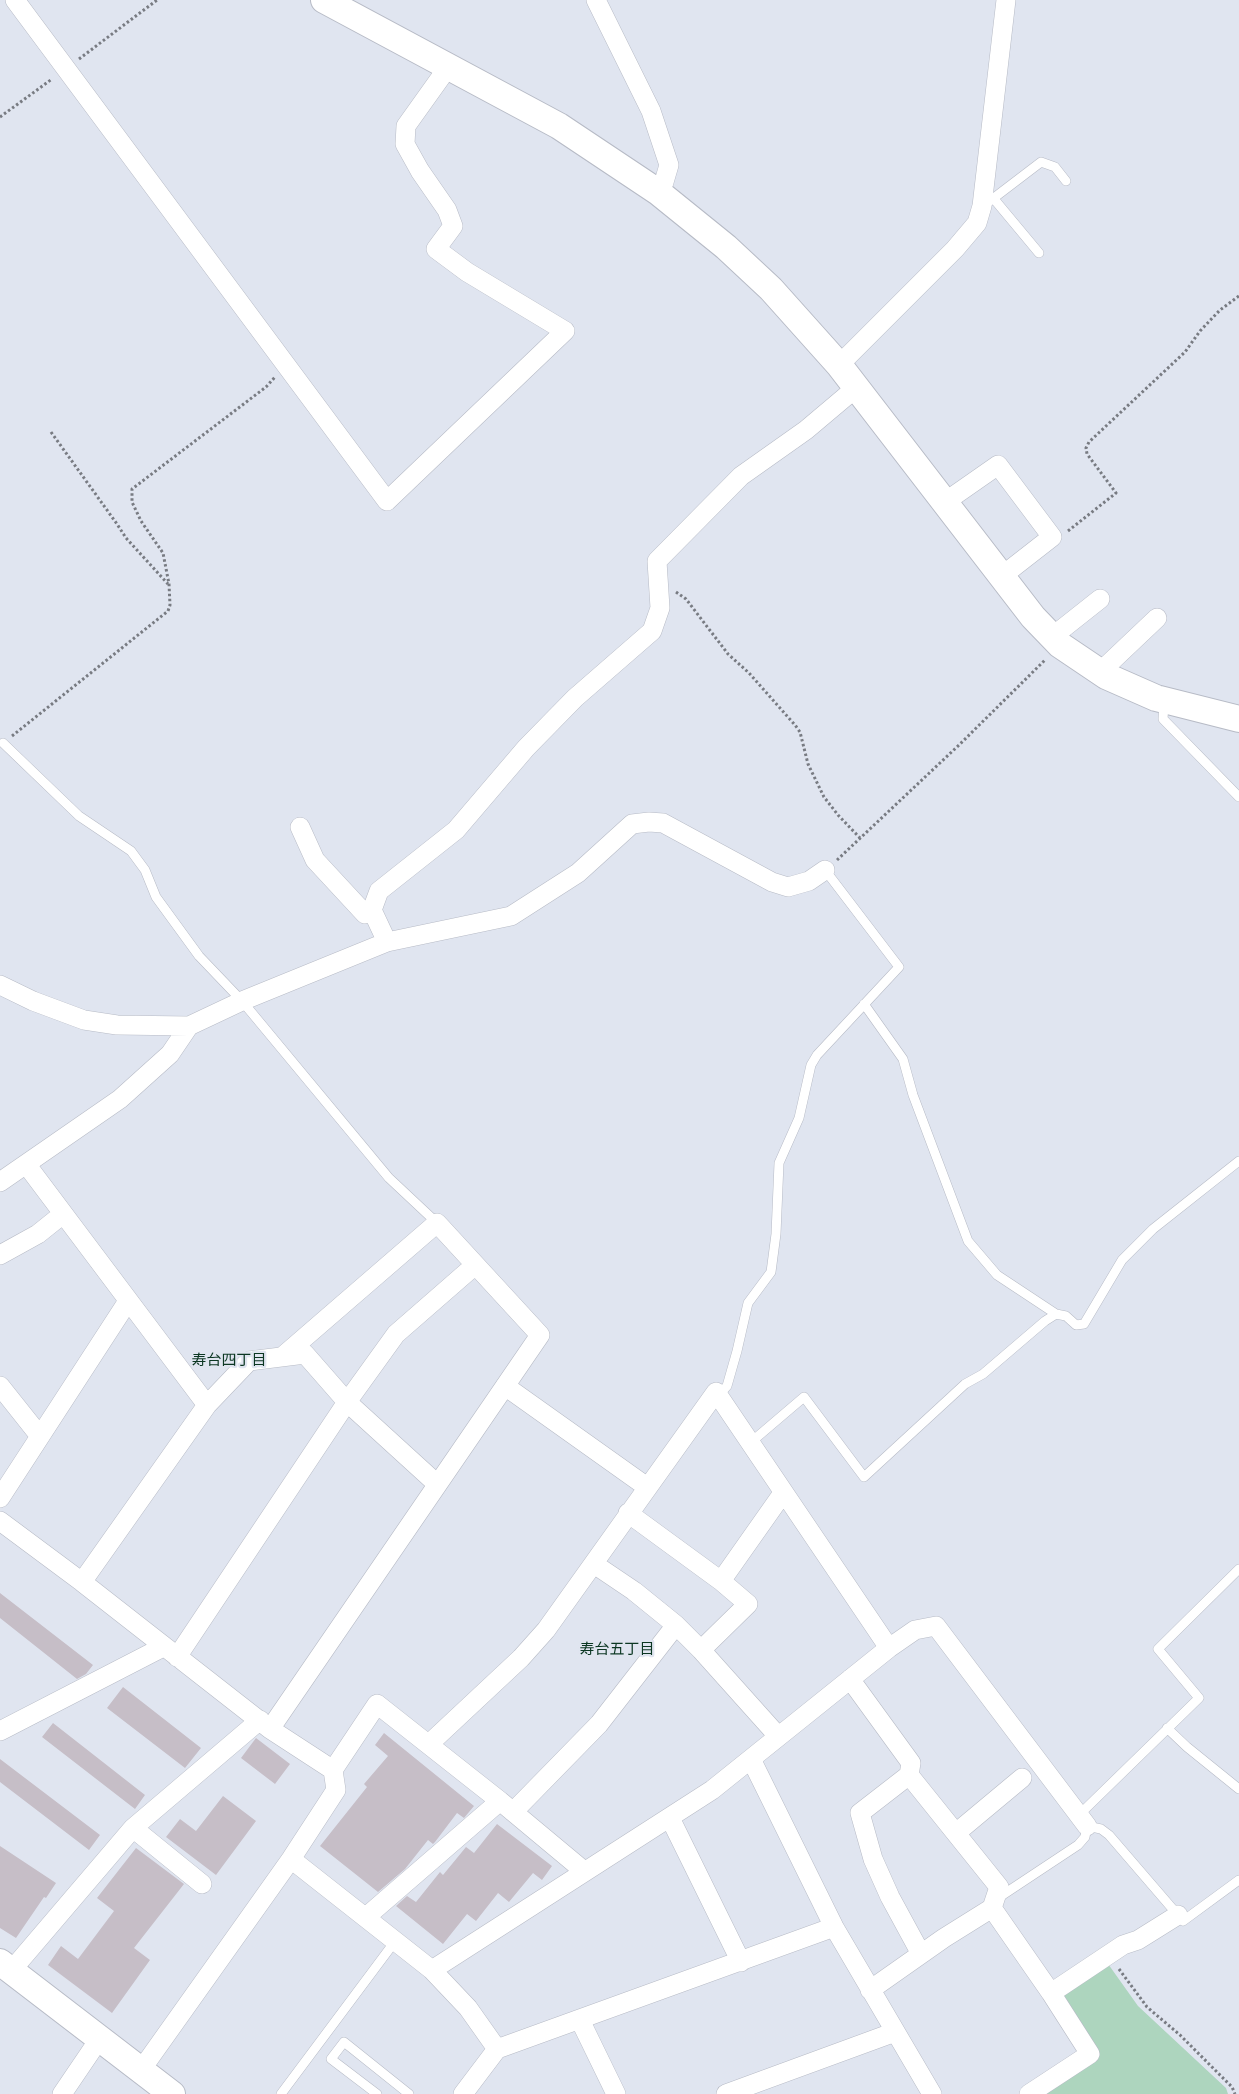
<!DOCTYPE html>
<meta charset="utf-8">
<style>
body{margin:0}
canvas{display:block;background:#e0e5f0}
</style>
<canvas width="1239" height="2094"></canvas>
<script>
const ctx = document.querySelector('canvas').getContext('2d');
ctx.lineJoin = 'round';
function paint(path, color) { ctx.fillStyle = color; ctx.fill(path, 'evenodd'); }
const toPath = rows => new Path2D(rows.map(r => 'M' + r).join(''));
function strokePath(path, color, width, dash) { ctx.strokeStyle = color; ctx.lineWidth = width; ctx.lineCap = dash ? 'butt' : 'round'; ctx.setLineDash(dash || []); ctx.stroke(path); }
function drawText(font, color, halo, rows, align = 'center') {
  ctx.font = font + ' Commissioner,"Noto Sans JP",sans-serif'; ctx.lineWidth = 4.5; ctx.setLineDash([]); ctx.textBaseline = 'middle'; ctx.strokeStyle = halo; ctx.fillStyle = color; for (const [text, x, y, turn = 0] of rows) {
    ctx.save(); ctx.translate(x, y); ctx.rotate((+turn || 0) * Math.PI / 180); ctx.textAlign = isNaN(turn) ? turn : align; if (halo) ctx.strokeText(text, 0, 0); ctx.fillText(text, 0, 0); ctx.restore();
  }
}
paint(toPath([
 [1106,1961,1138,2006,1226,2088,1228,2094,1041,2094,1099,2055,1061,1996]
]), '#add5be');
paint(toPath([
 [0,1593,93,1665,86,1674,77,1679,0,1618],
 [123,1687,201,1748,185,1768,107,1708],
 [53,1723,145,1795,135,1809,42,1737],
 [384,1733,474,1806,464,1818,457,1813,435,1842,433,1844,428,1840,405,1869,378,1892,320,1846,367,1787,364,1784,388,1756,375,1745],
 [256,1738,290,1764,275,1784,241,1758],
 [0,1759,100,1835,89,1850,0,1782],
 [223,1796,256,1821,216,1875,166,1837,180,1819,196,1831],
 [497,1824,552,1866,542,1880,533,1873,509,1902,498,1893,476,1921,467,1914,443,1944,396,1906,407,1896,416,1902,440,1872,443,1875,466,1847,474,1853],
 [0,1846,56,1883,46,1898,44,1897,16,1938,0,1928],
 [136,1848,184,1884,134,1948,150,1960,112,2013,48,1965,61,1946,78,1959,114,1911,97,1898]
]), '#c6bec7');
const lane = toPath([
 [994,199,1039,253],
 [982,207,1041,162,1055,167,1066,181],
 [1164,703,1163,719,1239,797],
 [3,743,79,816,131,851,145,870,156,897,199,956,242,1001,389,1178,437,1223],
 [864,1004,903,1059,913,1095,968,1241,997,1275,1056,1314],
 [718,1396,727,1386,737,1351,748,1303,771,1272,776,1234,779,1163,799,1118,811,1065,817,1055,899,967,825,870],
 [750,1443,804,1397,864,1477,965,1384,983,1374,1045,1321,1056,1314,1066,1316,1076,1325,1084,1324,1122,1260,1153,1229,1239,1161],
 [1167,1728,1187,1747,1239,1789],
 [1087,1826,1101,1829,1109,1835,1183,1921,1239,1880],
 [998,1898,1078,1845,1085,1837,1087,1826,1081,1813,1199,1698,1158,1649,1239,1569],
 [281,2094,396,1940],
 [377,2094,331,2059,344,2042,409,2094]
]);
const street = toPath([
 [15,0,387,501,565,331,467,272,436,249,453,226,447,210,420,171,405,144,406,126,441,77,445,64],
 [596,0,651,111,669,165,664,182,658,192],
 [839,365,955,249,977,223,982,206,1006,0],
 [945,502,998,465,1052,537,1002,576],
 [1052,637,1100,599],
 [1100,672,1157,618],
 [300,827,315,860,365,914,372,910,379,891,456,830,526,748,575,698,652,631,660,608,657,561,741,476,806,430,857,387],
 [372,910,387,942],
 [0,985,33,1001,84,1020,117,1025,189,1026,242,1001,387,942,511,916,578,873,632,824,649,822,663,823,772,882,788,887,809,881,825,870],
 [189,1026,170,1054,120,1099,26,1164,207,1405],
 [0,1182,26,1164],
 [0,1255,38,1234,63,1214],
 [0,1386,39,1435],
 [505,1386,647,1487],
 [0,1498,128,1301],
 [628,1513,721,1581],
 [0,1521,82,1582,270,1729,333,1770],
 [594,1564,634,1591,676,1625,701,1650,778,1736],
 [82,1582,207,1405,249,1361,305,1354,347,1402,437,1484],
 [701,1650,748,1604,721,1581,783,1493],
 [177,1657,347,1402,396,1334,474,1266],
 [850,1679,911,1763,909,1775,999,1887,992,1908,944,1938,870,1990],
 [270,1729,540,1335,437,1223,282,1357],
 [0,1731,163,1647],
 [429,1744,521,1658,546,1630,716,1392,889,1648],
 [751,1759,834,1927,932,2094],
 [909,1775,860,1813,873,1859,890,1897,921,1954],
 [513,1812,599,1724,676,1625],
 [670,1818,741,1962],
 [133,1828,202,1884],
 [956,1833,1022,1778],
 [291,1859,432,1970,468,2008,497,2049],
 [992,1908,1051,1993,1090,2054,1029,2094],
 [366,1917,500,1801],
 [432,1970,712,1790,889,1648,915,1630,936,1626,1087,1826],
 [11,1971,133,1828,260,1720],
 [1051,1993,1123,1945,1138,1940,1178,1915],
 [580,2020,616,2094],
 [141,2070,291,1859,336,1790,333,1770,377,1704,500,1801,584,1871],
 [62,2094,100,2038],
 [463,2094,497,2049,834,1927],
 [726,2094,895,2032]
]);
const secondary = toPath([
 [324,0,559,126,658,192,726,247,771,289,839,365,1033,617,1060,645,1106,676,1156,698,1239,719],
 [0,1962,172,2094]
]);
strokePath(lane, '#b7bbc6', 10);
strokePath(street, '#b7bbc6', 20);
strokePath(secondary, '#b7bbc6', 28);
strokePath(toPath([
 [79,59,157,0],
 [0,117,52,79],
 [51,432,117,524,126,538,168,584],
 [1068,531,1116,493,1087,454,1086,448,1089,442,1185,352,1200,331,1220,310,1239,296],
 [676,592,686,599,728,654,749,673,795,725,800,732,808,764,824,797,838,815,860,838],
 [12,736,168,611,170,605,169,584,163,553,141,521,132,502,132,489,266,387,275,377],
 [837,860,959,745,1045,660],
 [1119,1969,1147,2007,1180,2035,1232,2087,1235,2094]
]), '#787b82', 3, [2.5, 2.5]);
strokePath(lane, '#fff', 9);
strokePath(street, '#fff', 19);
strokePath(secondary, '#fff', 26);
drawText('15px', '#0c3723', '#e0e5f0', [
 ["寿台四丁目",229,1360],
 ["寿台五丁目",617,1649]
]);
</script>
